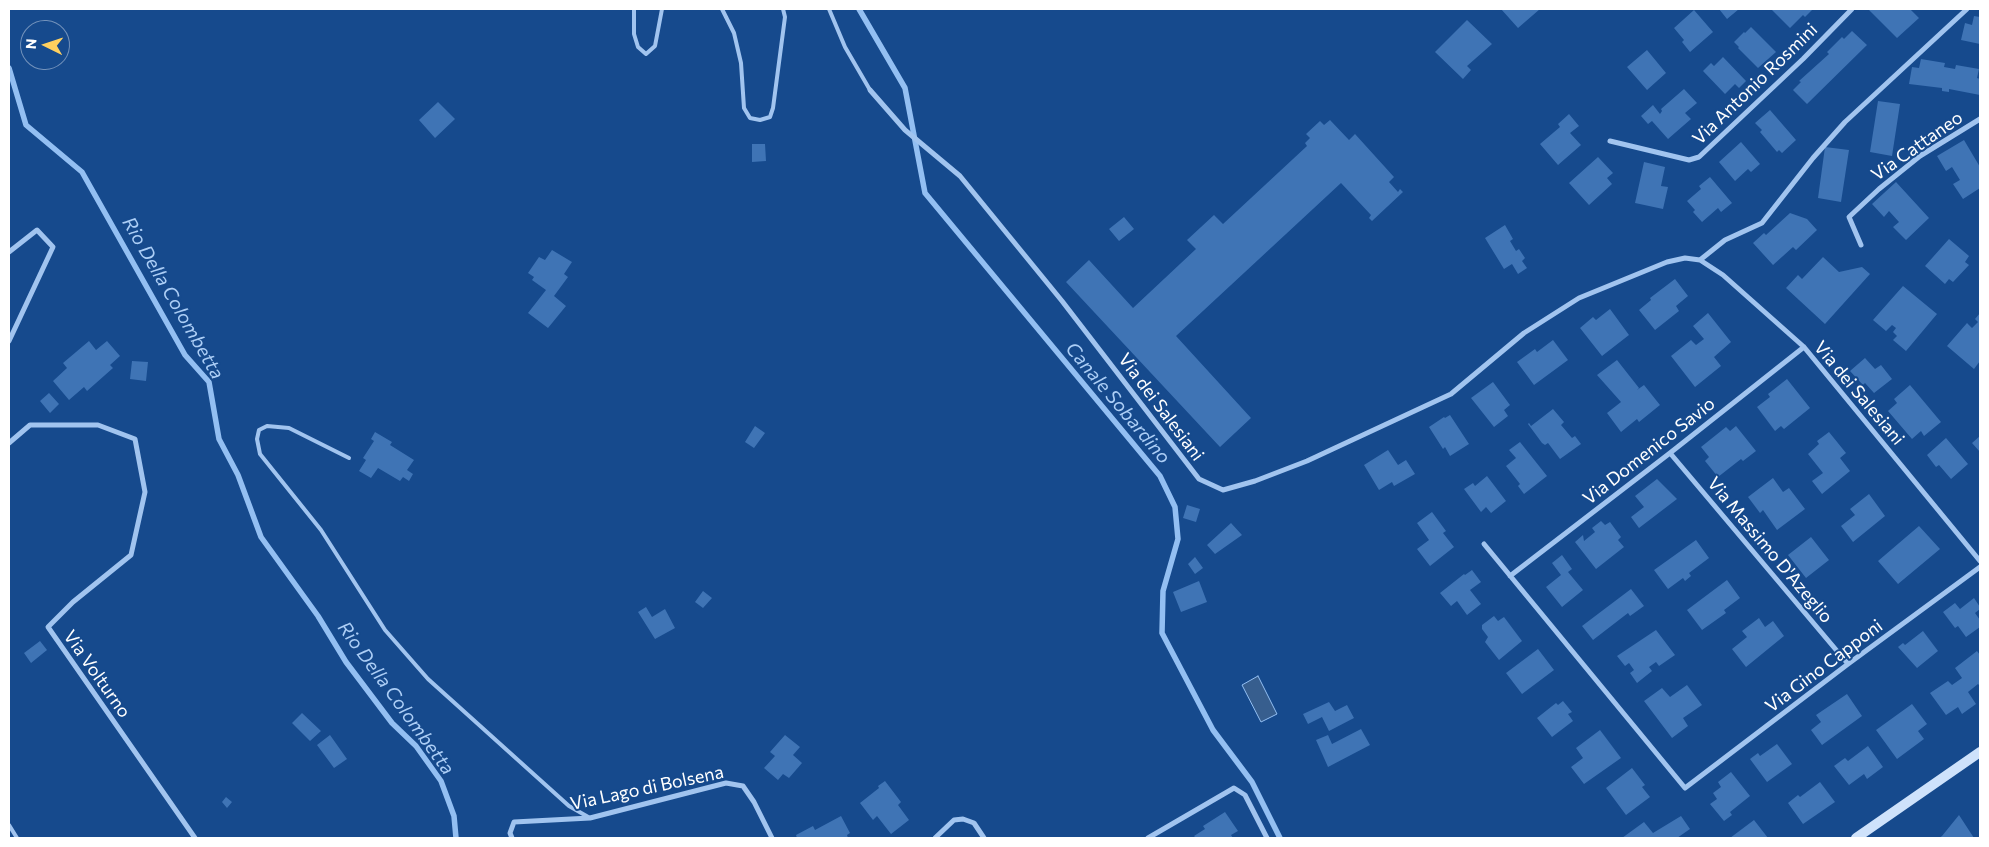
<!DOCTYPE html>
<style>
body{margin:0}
#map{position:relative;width:1989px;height:847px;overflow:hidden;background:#164a8d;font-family:Commissioner,sans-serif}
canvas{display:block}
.frame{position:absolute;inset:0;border:10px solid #fff;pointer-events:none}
.north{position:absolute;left:20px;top:20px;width:50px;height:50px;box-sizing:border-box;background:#164a8d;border:1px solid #7392bb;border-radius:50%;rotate:274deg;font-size:14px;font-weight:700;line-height:20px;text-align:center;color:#fff}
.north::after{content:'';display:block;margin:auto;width:18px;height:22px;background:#ffd05f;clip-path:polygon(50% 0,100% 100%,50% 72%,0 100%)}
</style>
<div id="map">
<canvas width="1989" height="847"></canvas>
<div class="frame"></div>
<div class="north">N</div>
</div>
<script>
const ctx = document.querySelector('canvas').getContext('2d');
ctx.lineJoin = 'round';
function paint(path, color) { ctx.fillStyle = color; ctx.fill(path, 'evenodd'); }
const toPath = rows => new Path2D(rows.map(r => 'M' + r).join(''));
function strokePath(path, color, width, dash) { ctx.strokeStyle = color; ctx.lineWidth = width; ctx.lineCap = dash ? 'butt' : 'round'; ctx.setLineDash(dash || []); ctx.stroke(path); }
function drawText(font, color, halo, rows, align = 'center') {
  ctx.font = font + ' Commissioner,sans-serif'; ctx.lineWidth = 4; ctx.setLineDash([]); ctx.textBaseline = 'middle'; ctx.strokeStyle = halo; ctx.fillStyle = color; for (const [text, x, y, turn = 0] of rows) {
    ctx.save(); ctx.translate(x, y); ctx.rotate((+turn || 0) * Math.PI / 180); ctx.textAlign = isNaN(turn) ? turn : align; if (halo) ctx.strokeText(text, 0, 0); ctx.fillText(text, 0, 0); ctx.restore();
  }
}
const water = toPath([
 [1258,676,1277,714,1261,722,1242,685,1258,676]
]);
paint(water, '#375e8e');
strokePath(water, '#93bff2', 1);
strokePath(toPath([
 [859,9,905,88,925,193,1160,476,1175,507,1178,539,1163,591,1162,633,1213,730,1252,782,1280,838],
 [9,68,26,125,82,172,185,355,209,382,219,439,238,475,261,537,318,616,346,662,392,723,416,746,441,781,454,816,456,838]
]), '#93bff2', 5.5);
paint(toPath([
 [1501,9,1540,9,1518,28],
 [1719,9,1739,9,1727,19],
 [1771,9,1813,9,1805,17,1803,15,1790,28],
 [1868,9,1910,9,1919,18,1897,38],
 [1694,10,1713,32,1690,52,1682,42,1684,40,1674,28],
 [1974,16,1980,17,1980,44,1961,40,1965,23,1972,25],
 [1467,20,1492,44,1467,66,1471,70,1463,79,1435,52],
 [1751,27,1776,52,1758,68,1738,48,1739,47,1734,42,1744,32,1745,33],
 [1852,31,1867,45,1807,104,1793,90,1801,82,1799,81,1829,54,1827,52,1842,37,1844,39],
 [1647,50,1666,73,1647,90,1627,67],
 [1723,57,1746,81,1739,88,1735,84,1725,94,1703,71,1711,63,1714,66],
 [1921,59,1945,63,1944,67,1955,69,1956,65,1979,69,1977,78,1980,79,1980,95,1949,89,1949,92,1942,91,1942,88,1909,84,1912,67,1919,68],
 [1684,89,1697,103,1685,113,1691,119,1668,139,1652,121,1648,124,1641,116,1653,105,1660,114,1662,111,1661,109],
 [1878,101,1900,104,1892,156,1870,152],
 [438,102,455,119,435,138,419,120],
 [1770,110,1796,140,1782,153,1779,150,1777,152,1760,132,1762,130,1755,123],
 [1569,114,1579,126,1570,133,1581,145,1558,165,1540,144,1560,127,1558,124],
 [1330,120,1349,140,1355,134,1394,177,1389,182,1398,192,1400,189,1403,192,1372,221,1369,218,1371,215,1341,183,1176,336,1251,418,1220,447,1066,282,1089,260,1133,308,1196,249,1187,240,1214,215,1223,224,1307,146,1305,143,1310,138,1306,134,1320,121,1324,125],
 [1964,140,1980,167,1980,188,1963,199,1953,184,1960,180,1952,167,1946,171,1937,156],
 [1741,142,1760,164,1751,172,1748,169,1735,181,1719,162],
 [752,144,765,144,766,161,752,162],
 [1825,147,1849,150,1841,202,1818,198],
 [1598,157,1613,173,1607,178,1612,184,1589,205,1569,183],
 [1644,162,1665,167,1661,186,1668,187,1663,209,1635,203],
 [1710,177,1732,203,1721,212,1718,208,1702,222,1693,212,1695,210,1687,201,1701,189,1699,186],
 [1896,182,1929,218,1906,240,1893,227,1899,222,1889,211,1884,217,1872,204],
 [1790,213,1807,219,1817,230,1796,250,1793,247,1773,265,1753,243,1764,233,1766,235],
 [1124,217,1134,229,1119,241,1109,229],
 [1505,225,1513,239,1510,241,1516,251,1519,249,1525,258,1522,261,1527,268,1518,274,1512,264,1504,269,1485,238],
 [1949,239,1969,256,1965,262,1969,265,1953,282,1949,279,1945,284,1925,266],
 [552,250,572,262,564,274,568,277,554,296,566,306,548,328,528,313,546,290,532,280,534,277,528,273,539,257,545,260],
 [1823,257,1839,272,1862,267,1870,274,1825,324,1786,288,1798,275,1802,279],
 [1675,279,1688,296,1676,306,1679,311,1655,330,1639,310,1651,300,1650,298],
 [1903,286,1937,314,1906,351,1893,340,1897,336,1893,332,1896,328,1892,325,1886,331,1873,320],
 [1610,309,1629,335,1602,356,1580,328,1593,317,1596,320],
 [1708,313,1731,342,1714,357,1721,366,1695,387,1671,356,1691,340,1696,345,1704,339,1693,326],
 [1980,313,1980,361,1974,369,1947,346,1967,323,1972,328,1978,322,1975,319],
 [1553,340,1568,360,1534,385,1517,362,1535,349,1537,352],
 [89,341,96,350,107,341,120,356,110,365,113,368,87,391,84,387,69,400,53,381,67,368,63,363],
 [1865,358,1875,369,1881,365,1892,379,1874,393,1865,383,1863,385,1850,371],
 [1617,360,1639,388,1637,390,1644,385,1660,405,1639,422,1637,419,1621,432,1607,413,1621,402,1597,375],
 [132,361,148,362,146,381,130,379],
 [1787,379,1810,408,1784,429,1781,426,1775,431,1757,407,1770,397,1768,394],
 [1493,382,1510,405,1504,410,1508,416,1494,427,1471,398],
 [1910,385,1941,422,1924,436,1921,431,1912,439,1888,411,1897,403,1894,399],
 [49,393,59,404,50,413,40,401],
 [1553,409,1564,422,1561,425,1572,438,1575,436,1581,444,1560,459,1548,443,1545,445,1542,443,1528,424,1529,423,1531,426],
 [1450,415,1469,444,1450,456,1445,447,1443,449,1429,427,1444,417,1445,418],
 [755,426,765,433,754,448,745,442],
 [1736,426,1756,451,1743,461,1741,459,1718,477,1705,461,1709,457,1701,447,1726,427,1730,431],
 [375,432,392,442,390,445,414,460,407,470,413,474,409,481,403,477,400,481,378,468,371,478,359,471,366,460,363,458,374,441,371,439],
 [1829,432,1846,453,1840,458,1850,471,1822,494,1812,481,1823,473,1808,454,1819,444,1817,441],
 [1980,436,1980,452,1972,443],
 [1946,438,1968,464,1951,479,1939,465,1936,467,1927,455],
 [1520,442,1547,476,1524,494,1518,486,1520,484,1506,466,1516,458,1509,450],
 [1388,450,1398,465,1406,460,1415,474,1394,486,1392,482,1379,490,1364,465],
 [1487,476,1506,501,1491,513,1486,507,1481,512,1464,489,1473,483,1475,486],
 [1773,478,1783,492,1789,488,1805,509,1777,530,1763,510,1760,513,1748,497],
 [1657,479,1677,499,1639,528,1631,517,1644,507,1635,496],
 [1869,494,1885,516,1853,542,1841,526,1855,515,1850,509],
 [1187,505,1200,509,1196,522,1183,518],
 [1432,512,1446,531,1443,533,1454,547,1430,566,1417,549,1429,540,1417,523],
 [1601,521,1605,525,1610,522,1621,537,1618,540,1624,547,1596,569,1575,542,1583,535,1584,541,1595,532,1592,528],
 [1231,523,1242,535,1215,554,1207,545],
 [1919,526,1940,549,1898,584,1878,561],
 [1811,537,1829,560,1806,578,1788,555],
 [1696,540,1709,558,1689,573,1691,576,1685,581,1683,578,1668,589,1654,570],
 [1562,555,1572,569,1568,572,1583,590,1562,607,1546,587,1561,575,1552,563],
 [1195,557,1203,568,1195,574,1188,564],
 [1472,570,1481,582,1470,590,1481,604,1467,615,1457,601,1451,606,1440,593,1464,574,1465,575],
 [1727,580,1740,598,1724,610,1726,613,1702,630,1687,610],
 [1199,581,1207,602,1181,612,1173,592],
 [1631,589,1644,606,1630,616,1628,613,1593,640,1582,626],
 [703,591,712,598,703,608,695,602],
 [1974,598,1980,607,1980,609,1975,613,1980,620,1980,627,1966,637,1958,626,1955,628,1943,612,1955,603,1960,609],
 [646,607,652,617,665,609,675,628,655,639,638,612],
 [1494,616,1498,621,1504,617,1522,641,1499,660,1485,642,1488,637,1482,629,1482,625],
 [1759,618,1765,627,1773,621,1784,636,1746,667,1732,649,1747,637,1742,631],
 [1656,630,1675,655,1659,666,1656,662,1649,667,1652,671,1637,683,1630,673,1634,670,1629,663,1625,666,1617,656],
 [1923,631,1938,651,1917,668,1898,647,1903,643,1905,645],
 [40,641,47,650,31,663,24,653],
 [1538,649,1554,670,1522,694,1506,673],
 [1977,651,1980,655,1980,686,1978,684,1968,692,1976,704,1962,714,1958,707,1946,715,1930,693,1948,681,1952,685,1962,678,1955,668],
 [1687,685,1702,705,1683,718,1688,726,1672,738,1644,701,1662,688,1670,697],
 [1847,694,1862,716,1822,745,1811,730,1821,722,1816,715],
 [1563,701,1572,712,1568,714,1573,721,1552,737,1537,718,1556,703,1558,705],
 [1329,702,1335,711,1347,705,1354,718,1329,731,1322,717,1308,724,1303,714],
 [1912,704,1927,724,1918,731,1924,739,1897,759,1876,730],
 [302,713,321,731,310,741,292,723],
 [1361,729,1370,745,1328,767,1316,740,1328,735,1332,744],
 [1600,730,1621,758,1584,784,1571,767,1583,758,1576,748],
 [330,735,347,759,334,768,317,745],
 [785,735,800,747,793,755,802,763,789,778,783,774,778,780,764,768,775,756,770,752],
 [1777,744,1792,764,1767,782,1750,759,1758,753,1760,756],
 [1868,746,1883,767,1867,779,1864,774,1849,785,1834,766,1845,758,1848,761],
 [1632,768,1645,785,1642,787,1650,797,1626,815,1606,788],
 [1731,772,1750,796,1730,812,1732,815,1724,821,1710,804,1717,799,1713,793,1721,787,1718,782],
 [885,781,901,802,898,805,909,820,891,834,877,816,873,820,860,803,879,788,878,786],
 [1820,782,1835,802,1803,824,1788,803,1798,795,1800,797],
 [226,797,232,802,227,808,222,802],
 [1225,812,1238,831,1231,835,1233,838,1196,838,1194,836,1205,829,1203,826],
 [1959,815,1974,838,1939,838,1942,836],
 [841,816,850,833,847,835,848,838,797,838,796,835,813,826,815,830],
 [1681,816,1690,829,1677,838,1622,838,1644,822,1653,833],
 [1754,820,1768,838,1730,838]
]), '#3f74b5');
strokePath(toPath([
 [634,9,634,34,638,47,646,54,655,46,662,9],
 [722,9,734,33,741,63,744,108,750,118,760,120,770,117,773,108,785,17,783,9],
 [829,9,845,47,870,90],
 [349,458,289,428,267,426,259,430,257,439,260,454,321,530,385,630,428,679,569,806,590,818],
 [9,825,17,838]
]), '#a1c4ef', 4);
strokePath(toPath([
 [870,90,905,130,960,176,1062,301,1199,479,1223,490,1255,481,1307,461,1451,394,1524,333,1579,298,1667,262,1685,258,1700,260,1723,275,1804,347,1980,561],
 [1610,141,1689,160,1699,157,1803,59,1852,9],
 [1861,245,1849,217,1879,189,1920,156,1980,119],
 [9,252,37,230,53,247,9,341],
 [1700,260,1725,240,1762,223,1813,158,1845,122,1967,9],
 [9,443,30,425,98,425,135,439,145,492,131,555,73,602,48,627,195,838],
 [1670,453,1848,664],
 [1484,544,1685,788,1848,664,1980,567],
 [1510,576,1670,453,1804,347],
 [512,838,510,833,514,822,590,818,726,783,743,786,754,802,772,838],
 [935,838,954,820,963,819,974,823,984,838],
 [1148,838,1234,788,1245,795,1267,838]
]), '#a1c4ef', 5);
strokePath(toPath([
 [1856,838,1980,752]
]), '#cee2fb', 10);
drawText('18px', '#fff', '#164a8d', [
 ["Via Antonio Rosmini",1755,84,-44],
 ["Via Cattaneo",1917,146,-35],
 ["Via dei Salesiani",1859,393,50],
 ["Via dei Salesiani",1161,407,53],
 ["Via Domenico Savio",1649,451,-38],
 ["Via Massimo D'Azeglio",1770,550,50],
 ["Via Gino Capponi",1824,666,-37],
 ["Via Volturno",97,674,55],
 ["Via Lago di Bolsena",647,788,-12]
]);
drawText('italic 19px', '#accef6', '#164a8d', [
 ["Rio Della Colombetta",173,298,60],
 ["Canale Sobardino",1118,403,50],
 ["Rio Della Colombetta",396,698,54]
]);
</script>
